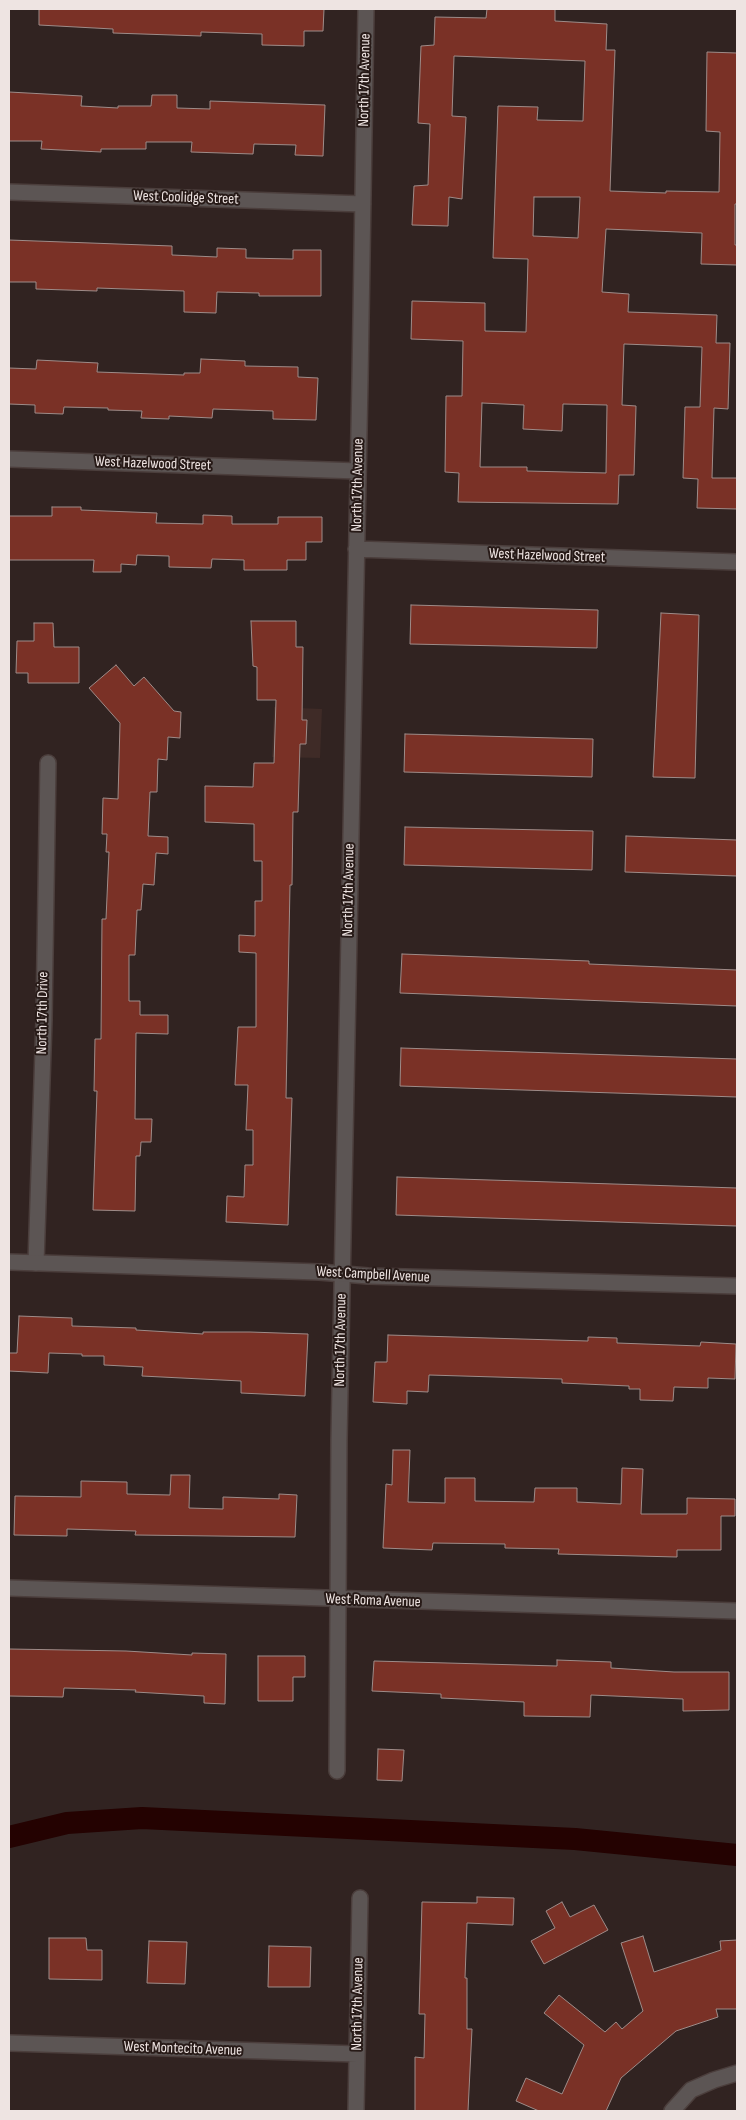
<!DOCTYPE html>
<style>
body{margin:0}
#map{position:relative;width:746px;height:2120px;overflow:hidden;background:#312321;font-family:"Sofia Sans Condensed",sans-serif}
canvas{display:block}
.frame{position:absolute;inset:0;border:10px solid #eee4e2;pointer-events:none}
</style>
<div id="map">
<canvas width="746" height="2120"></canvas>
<div class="frame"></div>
</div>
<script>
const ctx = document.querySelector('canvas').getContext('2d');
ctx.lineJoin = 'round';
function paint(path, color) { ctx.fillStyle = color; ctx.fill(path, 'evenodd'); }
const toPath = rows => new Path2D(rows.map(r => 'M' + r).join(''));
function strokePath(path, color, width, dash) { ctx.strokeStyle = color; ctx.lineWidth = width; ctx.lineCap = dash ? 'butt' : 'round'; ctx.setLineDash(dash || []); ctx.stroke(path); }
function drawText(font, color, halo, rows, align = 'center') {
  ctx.font = font + ' "Sofia Sans Condensed",sans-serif'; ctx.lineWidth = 4; ctx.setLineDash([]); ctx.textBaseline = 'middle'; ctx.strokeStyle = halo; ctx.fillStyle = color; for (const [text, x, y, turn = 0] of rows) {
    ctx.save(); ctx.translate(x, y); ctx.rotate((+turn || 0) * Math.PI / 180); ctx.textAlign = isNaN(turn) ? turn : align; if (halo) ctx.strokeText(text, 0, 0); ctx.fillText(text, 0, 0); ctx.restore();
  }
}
paint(toPath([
 [274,707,322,709,320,758,272,757]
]), '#3f2b27');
strokePath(toPath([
 [9,1837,67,1823,142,1818,575,1839,737,1855]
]), '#240201', 22);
const building = toPath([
 [39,9,324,9,323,31,304,31,304,46,262,45,262,34,201,32,201,36,113,33,113,29,39,25,39,9],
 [487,9,555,9,555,21,607,24,606,50,615,50,610,191,666,193,666,191,719,192,720,132,706,131,707,52,737,53,737,204,735,204,735,245,737,245,737,265,701,264,702,233,606,229,602,292,629,294,628,312,717,315,716,343,730,343,728,409,714,408,712,478,737,478,737,509,697,508,698,479,683,478,685,407,700,407,702,347,624,344,622,405,636,406,634,475,619,475,618,504,458,502,459,473,445,472,446,396,462,396,463,341,411,339,412,301,485,303,485,331,526,332,528,259,493,258,498,106,538,107,537,120,583,121,585,61,454,56,452,116,466,117,462,199,449,197,448,226,412,225,414,186,428,185,430,124,418,123,421,46,434,45,435,17,486,18,487,9],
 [534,197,580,197,578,238,533,236,534,197],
 [482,403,524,405,523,429,562,431,563,404,607,405,606,473,527,471,527,467,480,467,482,403],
 [9,92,82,96,81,106,118,108,118,106,151,106,152,95,177,95,177,108,210,109,210,101,325,105,323,156,295,155,296,145,254,144,253,154,191,152,192,142,146,142,146,149,101,149,101,152,41,149,42,141,9,141,9,92],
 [9,240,172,246,172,255,217,257,217,248,246,249,246,258,293,259,293,250,321,250,321,296,259,296,259,293,217,292,216,313,184,312,184,291,97,288,97,291,36,289,36,282,9,282,9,240],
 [201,359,245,361,245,366,298,367,298,377,318,378,316,420,273,419,273,411,213,409,212,418,169,416,169,419,141,418,142,411,108,410,108,408,64,407,63,414,35,413,35,405,9,404,9,368,36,369,37,360,98,363,97,372,184,375,184,373,200,373,201,359],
 [52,507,81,507,81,510,157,513,156,523,203,524,203,515,232,516,232,524,278,524,278,517,322,517,322,542,306,542,306,560,287,560,287,570,244,570,244,560,212,559,211,568,169,567,169,556,137,555,136,565,121,564,121,572,93,572,94,560,9,560,9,516,52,516,52,507],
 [411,605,598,610,597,648,410,644,411,605],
 [661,613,699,615,695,778,653,777,661,613],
 [251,621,296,621,296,647,303,647,302,720,307,720,306,744,300,744,298,812,293,812,292,885,290,885,286,1098,292,1098,288,1225,226,1222,227,1196,244,1197,245,1165,253,1165,253,1130,246,1130,248,1085,235,1085,238,1027,256,1027,256,953,239,952,239,935,255,936,255,901,262,901,262,861,254,861,254,824,205,822,205,786,253,787,254,763,274,763,276,700,257,700,257,667,253,666,251,621],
 [34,623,53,623,54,647,79,647,79,683,28,683,28,673,16,673,17,641,34,641,34,623],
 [116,665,134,686,144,677,174,711,181,712,180,738,168,737,167,760,158,759,157,792,150,792,148,836,168,837,168,854,156,853,154,885,143,884,141,910,137,910,135,955,129,955,129,1001,140,1001,140,1015,168,1015,168,1034,136,1033,135,1119,152,1119,151,1142,141,1142,140,1156,136,1156,135,1211,93,1210,97,1091,94,1091,95,1039,101,1039,102,919,106,919,109,852,106,852,107,834,102,834,103,798,118,799,120,723,89,688,116,665],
 [405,734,593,739,592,777,404,772,405,734],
 [405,827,593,831,592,870,404,865,405,827],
 [626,836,737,840,737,876,625,872,626,836],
 [402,954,589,961,589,964,737,970,737,1006,400,993,402,954],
 [401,1048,737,1059,737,1097,400,1086,401,1048],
 [397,1177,737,1188,737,1226,396,1215,397,1177],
 [19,1316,72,1318,72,1326,136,1328,136,1330,203,1334,203,1332,250,1332,308,1334,305,1396,241,1393,241,1381,142,1376,143,1367,104,1365,104,1356,82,1356,82,1354,49,1353,48,1373,9,1371,9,1353,17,1353,19,1316],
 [388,1335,588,1341,588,1337,617,1338,617,1343,700,1346,701,1342,736,1344,735,1379,708,1378,708,1388,674,1387,673,1401,640,1400,640,1389,629,1389,629,1386,562,1383,562,1379,429,1375,428,1392,407,1391,407,1404,373,1402,375,1362,387,1362,388,1335],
 [393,1450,410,1450,408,1502,445,1503,445,1478,475,1478,475,1501,534,1502,535,1488,577,1488,577,1502,621,1504,622,1468,643,1469,641,1514,687,1514,687,1498,735,1499,735,1516,721,1516,721,1550,677,1550,677,1557,558,1554,559,1549,505,1548,505,1544,433,1543,432,1550,383,1548,386,1484,392,1485,393,1450],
 [171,1475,190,1475,189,1508,223,1509,223,1497,279,1499,279,1494,297,1495,295,1537,135,1535,136,1531,67,1529,67,1536,14,1535,15,1496,81,1497,81,1481,127,1482,127,1494,170,1495,171,1475],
 [9,1649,126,1651,192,1655,192,1653,226,1654,225,1704,204,1703,204,1696,135,1692,136,1690,64,1688,63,1697,9,1696,9,1649],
 [258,1656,305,1656,305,1677,293,1677,293,1701,258,1701,258,1656],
 [557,1660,611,1662,611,1668,674,1672,729,1672,729,1710,683,1711,683,1699,591,1695,590,1717,524,1716,524,1702,441,1698,441,1694,372,1691,374,1661,557,1666,557,1660],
 [378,1749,404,1750,402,1781,377,1780,378,1749],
 [477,1897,514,1898,513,1925,467,1923,465,1978,467,1978,467,2029,472,2029,468,2111,415,2111,415,2057,424,2058,425,2014,419,2014,422,1902,477,1903,477,1897],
 [562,1902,570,1917,594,1905,608,1930,544,1964,531,1941,555,1928,546,1911,562,1902],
 [643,1936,654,1972,721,1950,720,1941,737,1940,737,2009,716,2009,718,2017,676,2031,621,2078,606,2111,539,2111,516,2101,526,2078,562,2094,584,2045,544,2013,559,1995,605,2032,616,2022,622,2029,643,2011,621,1943,643,1936],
 [49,1938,86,1938,87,1950,102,1950,102,1980,49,1979,49,1938],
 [149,1941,187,1942,185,1984,147,1983,149,1941],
 [269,1946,311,1947,310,1987,268,1987,269,1946]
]);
paint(building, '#7a3126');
strokePath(building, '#9e8c89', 1);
const minor = toPath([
 [9,192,363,204],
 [9,459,358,471],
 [356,549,737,562],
 [36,1263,44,1020,48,763],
 [9,1588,737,1611],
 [337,1771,339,1439,360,380,366,9],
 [9,2043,357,2054],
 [356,2111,360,1898],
 [672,2111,691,2090,714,2080,737,2073]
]);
const tertiary = toPath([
 [9,1262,319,1272,368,1276,737,1286]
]);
strokePath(minor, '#4b3e3c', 18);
strokePath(tertiary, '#4b3e3c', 18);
strokePath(minor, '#5c5554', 15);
strokePath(tertiary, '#5c5554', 15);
drawText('15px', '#eee4e2', '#271a17', [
 ["North 17th Avenue",365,80,-89],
 ["West Coolidge Street",186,198,2],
 ["West Hazelwood Street",153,464,2],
 ["North 17th Avenue",358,485,-89],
 ["West Hazelwood Street",547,556,2],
 ["North 17th Avenue",349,890,-89],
 ["North 17th Drive",43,1013,-89],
 ["West Campbell Avenue",373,1275,3],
 ["North 17th Avenue",341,1340,-89],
 ["West Roma Avenue",373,1601,2],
 ["North 17th Avenue",358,2004,-89],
 ["West Montecito Avenue",183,2049,2]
]);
</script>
